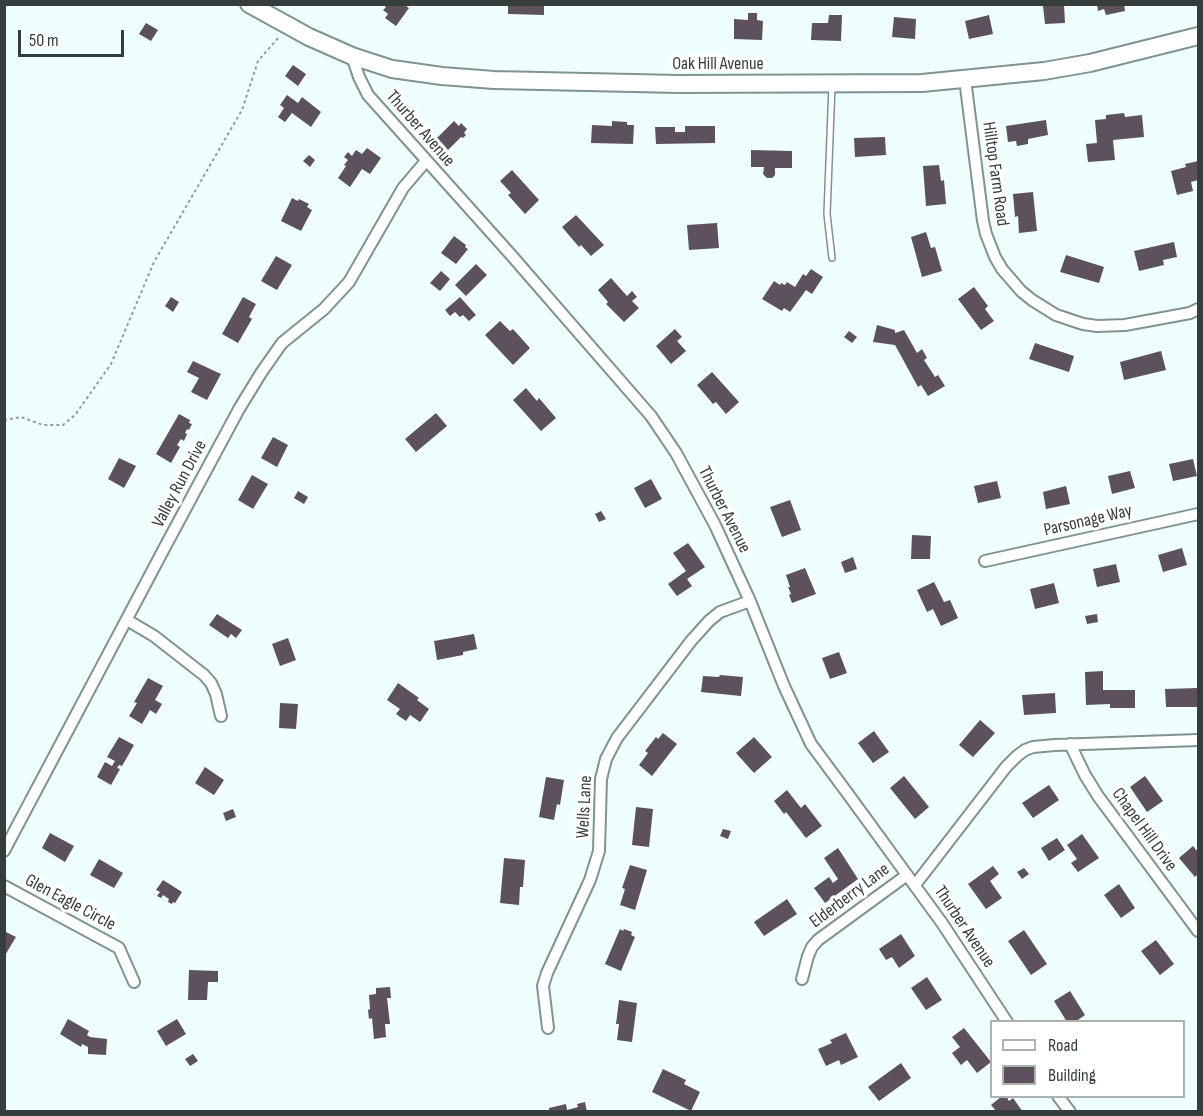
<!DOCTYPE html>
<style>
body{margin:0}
#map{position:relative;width:1203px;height:1116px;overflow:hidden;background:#eefffe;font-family:"Sofia Sans Condensed",sans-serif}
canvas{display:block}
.frame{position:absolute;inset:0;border:6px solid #353d3d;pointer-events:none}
.legend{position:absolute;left:990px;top:1020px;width:195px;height:78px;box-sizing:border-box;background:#fff;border:2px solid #aeb1b1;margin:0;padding:8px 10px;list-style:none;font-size:18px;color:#353d3d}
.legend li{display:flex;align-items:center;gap:12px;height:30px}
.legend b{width:30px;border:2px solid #aeb1b1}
.scale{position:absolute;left:18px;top:30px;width:106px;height:27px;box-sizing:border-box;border:3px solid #353d3d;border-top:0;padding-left:8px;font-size:18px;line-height:21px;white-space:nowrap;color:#353d3d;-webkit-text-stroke:4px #fff;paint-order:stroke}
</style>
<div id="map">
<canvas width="1203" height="1116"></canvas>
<div class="frame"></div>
<ul class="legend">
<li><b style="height:8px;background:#fff"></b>Road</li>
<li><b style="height:16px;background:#5c515c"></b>Building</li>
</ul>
<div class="scale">50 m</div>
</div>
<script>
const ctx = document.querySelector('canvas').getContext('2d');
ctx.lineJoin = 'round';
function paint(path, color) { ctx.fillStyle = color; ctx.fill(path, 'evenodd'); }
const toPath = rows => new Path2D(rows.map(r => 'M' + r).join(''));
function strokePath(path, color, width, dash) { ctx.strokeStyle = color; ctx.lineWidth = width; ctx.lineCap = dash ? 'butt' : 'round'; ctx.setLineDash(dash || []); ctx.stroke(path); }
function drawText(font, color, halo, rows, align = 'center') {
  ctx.font = font + ' "Sofia Sans Condensed",sans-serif'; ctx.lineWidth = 6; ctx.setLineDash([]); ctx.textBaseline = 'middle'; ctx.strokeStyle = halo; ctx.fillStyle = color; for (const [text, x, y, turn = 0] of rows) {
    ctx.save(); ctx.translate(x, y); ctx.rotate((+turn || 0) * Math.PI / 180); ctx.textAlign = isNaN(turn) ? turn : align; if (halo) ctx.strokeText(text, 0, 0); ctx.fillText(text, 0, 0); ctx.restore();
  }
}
paint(toPath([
 [382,4,403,4,409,8,396,26,385,18,388,14,383,10,386,7],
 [508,4,544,4,544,15,508,14],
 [1064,4,1065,23,1045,24,1043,6],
 [1097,4,1124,4,1125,11,1106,15,1104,9,1098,11],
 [748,13,757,13,757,20,763,21,762,40,734,39,734,19,748,20],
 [829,15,842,15,841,41,811,40,812,23,828,23],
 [989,15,993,34,969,39,965,21],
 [894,17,916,19,915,39,892,37],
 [146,23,158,30,151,41,139,34],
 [293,65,306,74,298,86,285,76],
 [287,95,298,103,302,97,321,112,311,127,292,113,285,122,278,117,284,108,280,105],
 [1124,113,1125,117,1142,115,1144,137,1113,140,1115,160,1088,162,1086,144,1097,143,1095,120,1106,119,1106,115],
 [1046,120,1048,135,1028,139,1028,144,1017,146,1016,141,1008,142,1006,126],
 [454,121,459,126,461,123,467,129,464,133,466,135,463,138,461,137,448,150,437,138],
 [612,121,627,122,627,125,634,125,633,144,591,143,592,125,612,126],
 [685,126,715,126,715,143,656,144,655,127,675,127,675,132,685,132],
 [885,137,886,155,855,157,854,138],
 [367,148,381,158,370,174,362,169,350,187,338,178,346,166,344,165,348,160,344,157,348,152,352,156,356,150,362,154],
 [751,150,792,151,792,168,775,168,775,175,772,178,767,178,763,174,764,167,751,167],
 [309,155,315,160,310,167,303,161],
 [1198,161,1198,180,1191,182,1193,191,1177,195,1171,171,1186,167,1185,164],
 [939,165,941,181,944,180,946,204,926,206,923,166],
 [512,170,539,200,525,214,508,195,511,193,500,181],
 [1033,192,1037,231,1019,233,1018,216,1015,217,1013,194],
 [292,198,298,201,299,199,309,204,307,207,312,210,301,231,281,221],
 [576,215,604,245,591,256,581,245,579,247,562,227],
 [717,223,719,248,689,250,687,225],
 [926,232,931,248,935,247,942,271,922,277,911,237],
 [454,236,466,245,465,247,468,249,456,264,441,253],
 [1174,242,1177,257,1163,260,1164,265,1139,271,1134,251],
 [1066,255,1104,267,1099,283,1060,272],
 [276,256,292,265,277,290,261,281],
 [476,264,487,275,466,296,455,285],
 [811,269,823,277,812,294,806,290,790,312,784,308,782,311,762,299,774,281,780,285,781,283,785,285,787,282,795,287,803,274,806,276],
 [441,271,450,279,440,291,430,283],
 [611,278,627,296,632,291,637,297,632,301,639,308,624,322,606,304,608,302,598,290],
 [974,287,988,306,985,309,994,321,981,330,958,299],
 [171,297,179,302,173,312,165,306],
 [243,297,256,304,249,317,252,319,238,343,222,334],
 [460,297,476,315,469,321,463,315,460,317,455,312,450,316,445,310],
 [500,321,510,331,513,329,530,348,513,365,485,335],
 [877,325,895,330,895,333,904,330,917,353,922,349,927,358,924,360,935,377,938,375,945,386,928,396,921,385,918,387,895,345,873,342],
 [675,329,682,337,677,341,686,351,671,364,656,346],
 [849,331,857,337,852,343,844,337],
 [1035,343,1074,356,1069,372,1029,359],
 [1161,351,1166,370,1124,380,1120,362],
 [193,361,221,374,207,400,191,392,199,378,187,372],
 [712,372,739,402,726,414,716,402,713,404,697,385],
 [526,388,537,401,539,398,556,418,541,431,513,400],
 [436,413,447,426,416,452,405,439],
 [179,414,190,420,189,423,192,424,189,430,187,429,185,433,187,434,184,441,181,439,177,445,180,447,171,463,156,454],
 [273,437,288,445,277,467,261,458],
 [119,458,136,466,124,488,108,479],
 [1193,459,1197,476,1173,481,1169,464],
 [1130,471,1135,488,1112,494,1108,476],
 [252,475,268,484,253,509,238,500],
 [651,479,662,499,645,508,634,488],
 [997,481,1001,498,978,503,974,486],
 [1066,486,1070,504,1046,509,1043,492],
 [298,491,308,497,304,504,294,498],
 [790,500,801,530,782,537,770,507],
 [601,511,606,519,599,522,595,514],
 [912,535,931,536,930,559,911,559],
 [688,543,705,567,687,579,692,586,677,596,668,584,686,571,673,553],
 [1182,548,1187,565,1163,572,1158,555],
 [853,557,857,569,845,573,841,562],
 [1116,564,1120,582,1097,587,1093,569],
 [805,568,816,594,792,603,789,595,791,594,788,587,790,587,786,575],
 [934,582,944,602,950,600,958,618,941,626,933,609,927,612,917,590],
 [1054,583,1059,603,1035,609,1030,589],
 [217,614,242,630,236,638,231,634,228,638,209,625],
 [1097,614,1098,622,1087,624,1085,616],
 [474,634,477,649,463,652,463,655,437,660,434,641],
 [288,638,296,660,280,666,272,644],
 [839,652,847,673,830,679,822,658],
 [1103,671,1103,690,1135,690,1135,708,1110,708,1110,704,1086,705,1085,672],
 [720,675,743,677,741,696,701,692,703,676,719,677],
 [148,678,163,686,155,700,162,704,156,714,150,710,142,724,129,716,137,703,134,702],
 [398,683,419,698,417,700,429,709,420,722,410,715,406,721,396,714,400,709,387,700],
 [1198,688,1198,707,1166,707,1165,689],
 [1055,693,1056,713,1024,715,1022,695],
 [280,703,298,704,296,729,279,728],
 [980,720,995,733,973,757,959,745],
 [874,731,889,752,873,763,858,743],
 [663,733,677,744,652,776,639,765,648,753,645,751,656,737,658,739],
 [119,737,134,745,122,766,119,765,117,768,120,769,111,785,97,777,105,762,112,766,115,761,107,757],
 [754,737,772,757,754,773,736,753],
 [205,767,224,780,214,795,195,783],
 [904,776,929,807,915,819,890,788],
 [1145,776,1163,801,1147,812,1130,787],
 [546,777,564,780,560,805,557,804,554,820,539,817],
 [1049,785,1059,800,1033,818,1022,803],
 [787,790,801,808,805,804,822,826,806,838,786,812,784,814,774,801],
 [636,807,653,809,649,847,632,845],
 [233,809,236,817,226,821,223,813],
 [723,829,731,831,728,839,720,836],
 [50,833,74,846,65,862,42,848],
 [1082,834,1099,858,1078,872,1071,863,1077,859,1067,845],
 [1057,838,1065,850,1049,861,1041,848],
 [1193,846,1198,852,1198,874,1195,877,1179,858],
 [838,848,858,879,825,903,814,888,829,877,833,883,838,879,824,858],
 [504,858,525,860,523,887,520,887,519,905,500,903],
 [99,859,123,873,114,888,90,875],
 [630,865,647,870,635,910,620,905,625,889,622,888],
 [993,866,999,874,990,881,1002,898,986,909,968,884],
 [1024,868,1029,874,1022,879,1017,872],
 [163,880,182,892,175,903,173,902,172,904,168,902,169,899,163,895,161,898,157,896,160,892,156,890],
 [1119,884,1135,908,1121,918,1104,895],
 [787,899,797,914,764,936,754,922],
 [620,929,623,931,624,929,632,932,631,935,635,937,621,971,605,964],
 [1024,930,1047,964,1031,975,1008,941],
 [4,931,16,937,4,957],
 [901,934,915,956,899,968,892,957,886,960,879,949],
 [1156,940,1174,964,1160,975,1141,951],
 [189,970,218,971,218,982,208,982,207,1000,188,1000],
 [927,977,942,1000,926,1010,911,988],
 [390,987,391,998,387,998,390,1024,385,1024,386,1037,374,1039,372,1018,369,1019,368,1010,370,1009,369,995,376,994,376,988],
 [1070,991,1085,1015,1075,1022,1067,1022,1054,1001],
 [619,1000,637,1003,632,1042,617,1040,619,1024,616,1024],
 [68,1019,89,1031,87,1035,90,1037,107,1039,106,1055,88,1054,88,1047,82,1044,81,1047,60,1034],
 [177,1019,186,1034,166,1046,157,1031],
 [964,1028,991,1062,977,1073,967,1060,961,1065,952,1053,960,1047,952,1037],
 [846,1033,858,1057,841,1065,839,1060,826,1066,818,1049,832,1043,830,1040],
 [193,1054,198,1061,190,1066,185,1059],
 [901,1063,911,1078,879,1101,868,1087],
 [663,1069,686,1080,684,1084,700,1092,691,1111,652,1092],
 [1002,1096,1006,1096,1009,1101,1013,1098,1023,1112,1001,1112,1000,1110,997,1112,991,1105],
 [585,1102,587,1112,549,1112,549,1108,566,1104,567,1110,578,1107,577,1104]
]), '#5c515c');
const service = toPath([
 [832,85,827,214,832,258]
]);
const minor = toPath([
 [352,56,359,77,368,95,512,256,651,416,676,453,715,525,750,601,784,686,811,744,848,794,942,923,1007,1022],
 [965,79,983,221,986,234,995,257,1002,269,1021,291,1032,300,1056,315,1083,324,1097,326,1125,325,1190,313,1198,309],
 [985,561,1198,514],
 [127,620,154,636,204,675,211,683,216,694,221,716],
 [1070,744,1085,775,1098,796,1198,931],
 [4,851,166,545,239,409,261,373,282,343,324,309,349,282,403,188,426,161],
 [915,885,1006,767,1017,756,1025,750,1033,747,1055,745,1198,740],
 [4,886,119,948,134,982],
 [802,979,808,956,812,947,818,940,907,875],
 [548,1028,543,986,547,973,590,880,599,851,601,779,606,759,617,738,691,641,709,621,720,612,750,601],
 [1058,1096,1070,1112]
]);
const secondary = toPath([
 [249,4,309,37,352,56,392,69,442,76,494,80,679,84,922,83,1044,71,1090,63,1198,36]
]);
strokePath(service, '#7f9392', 8);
strokePath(minor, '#7f9392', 14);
strokePath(secondary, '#7f9392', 20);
strokePath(toPath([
 [4,420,21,417,43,425,63,425,75,415,111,364,154,262,242,110,258,61,279,37]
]), '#8f9c9b', 2, [3, 3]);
strokePath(service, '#fff', 5);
strokePath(minor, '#fff', 10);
strokePath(secondary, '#fff', 16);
drawText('18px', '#353d3d', '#fff', [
 ["Oak Hill Avenue",718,64],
 ["Thurber Avenue",420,129,49],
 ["Hilltop Farm Road",995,174,82],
 ["Valley Run Drive",180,484,-62],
 ["Thurber Avenue",724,510,63],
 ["Parsonage Way",1088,521,-13],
 ["Wells Lane",585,807,-87],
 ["Chapel Hill Drive",1144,830,54],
 ["Elderberry Lane",850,896,-37],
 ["Glen Eagle Circle",70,903,28],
 ["Thurber Avenue",964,927,56]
]);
</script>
